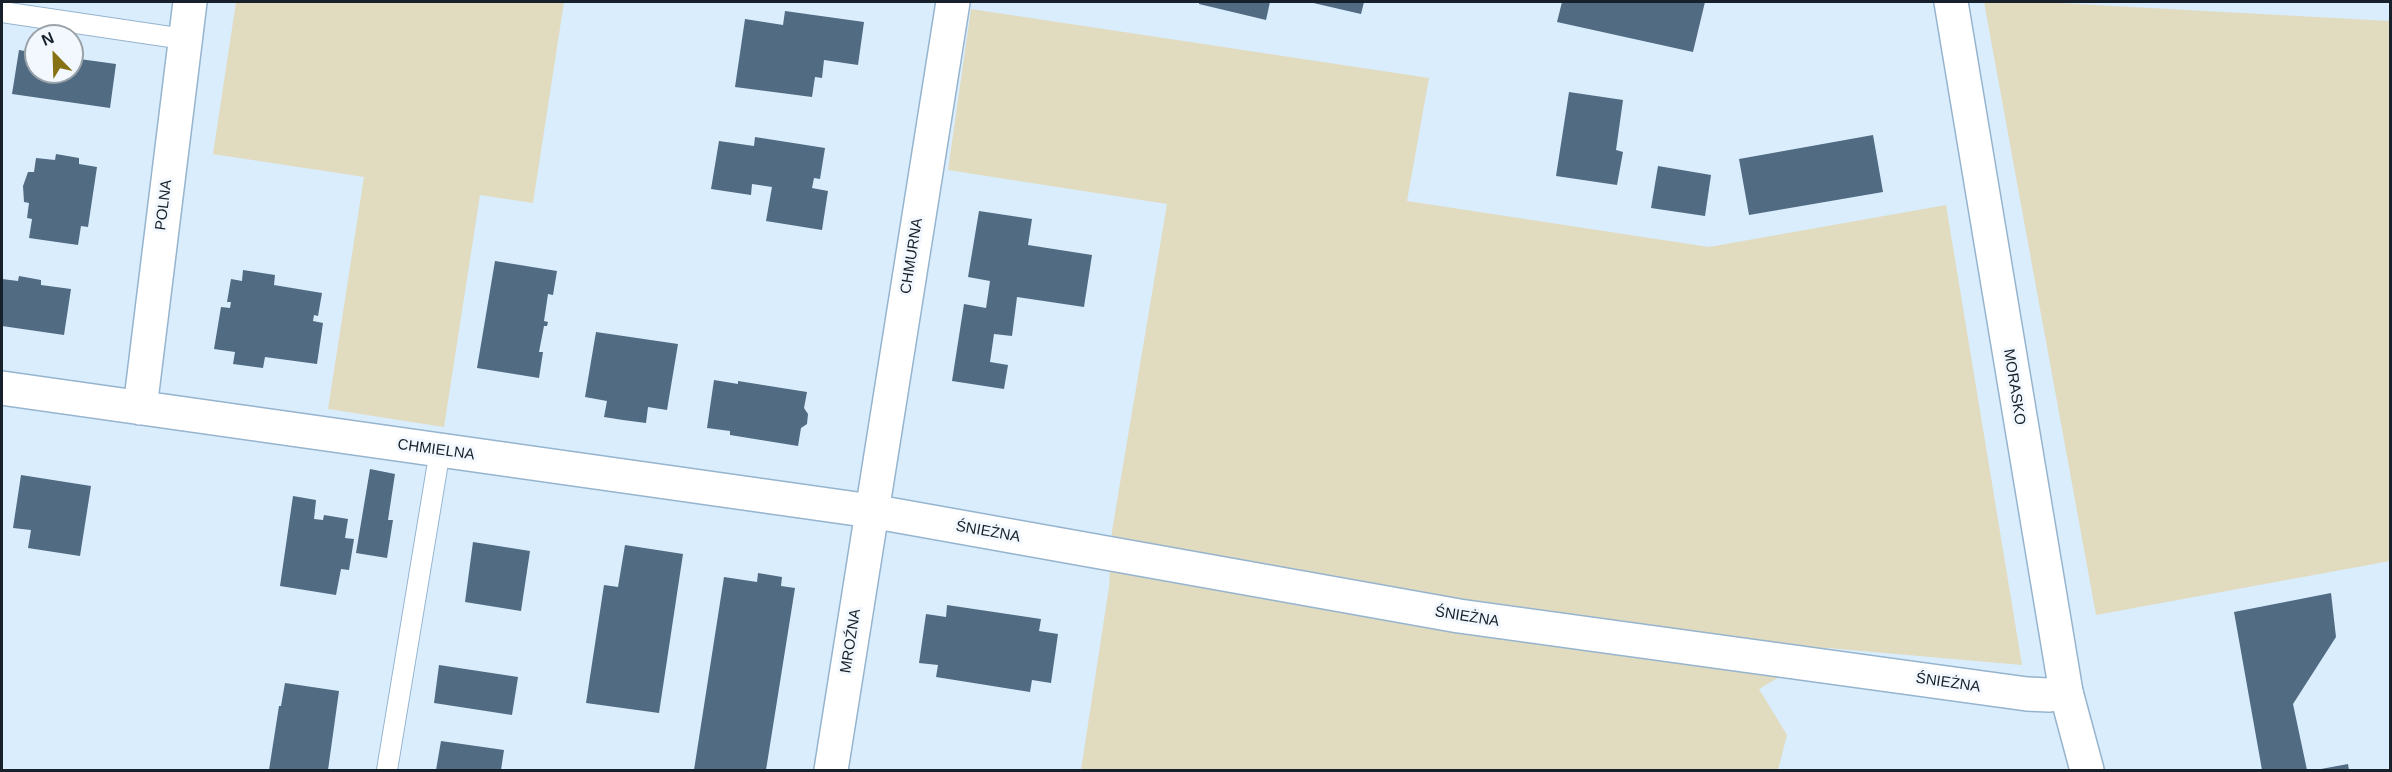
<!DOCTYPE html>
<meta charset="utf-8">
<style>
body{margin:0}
#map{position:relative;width:2392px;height:772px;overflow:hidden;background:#daedfd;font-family:Arial,sans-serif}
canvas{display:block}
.frame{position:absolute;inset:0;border:3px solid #16212b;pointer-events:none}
.north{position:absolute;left:24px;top:24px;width:60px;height:60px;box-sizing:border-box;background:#f2f8fd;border:2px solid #9aa2a9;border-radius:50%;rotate:337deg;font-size:16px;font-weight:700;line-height:24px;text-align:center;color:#16212b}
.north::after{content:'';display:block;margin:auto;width:21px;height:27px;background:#867214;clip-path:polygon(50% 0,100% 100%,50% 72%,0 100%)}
</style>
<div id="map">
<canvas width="2392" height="772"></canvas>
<div class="frame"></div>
<div class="north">N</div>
</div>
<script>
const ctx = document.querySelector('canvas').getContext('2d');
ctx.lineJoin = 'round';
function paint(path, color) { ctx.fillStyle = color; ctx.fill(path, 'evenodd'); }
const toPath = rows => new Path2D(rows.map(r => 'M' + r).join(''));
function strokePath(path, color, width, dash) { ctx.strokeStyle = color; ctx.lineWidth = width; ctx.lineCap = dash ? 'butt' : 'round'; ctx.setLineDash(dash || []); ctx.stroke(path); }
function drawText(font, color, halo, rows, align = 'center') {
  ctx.font = font + ' Arial,sans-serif'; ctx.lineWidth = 6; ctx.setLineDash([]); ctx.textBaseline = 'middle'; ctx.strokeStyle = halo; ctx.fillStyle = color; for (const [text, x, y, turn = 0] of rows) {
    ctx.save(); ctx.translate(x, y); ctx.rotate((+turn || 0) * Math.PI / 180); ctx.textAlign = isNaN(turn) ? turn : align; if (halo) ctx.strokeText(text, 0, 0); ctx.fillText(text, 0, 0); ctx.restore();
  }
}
paint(toPath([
 [236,2,564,2,533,203,480,195,444,427,328,409,364,177,213,154],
 [1984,2,2040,2,2390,21,2390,561,2096,615],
 [971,9,1429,78,1407,201,1709,247,1946,205,2022,665,1828,648,1759,689,1787,735,1778,770,1081,770,1109,587,1112,531,1167,204,948,170]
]), '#e1dbbf');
paint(toPath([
 [1199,2,1270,2,1266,20,1199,4],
 [1309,2,1364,2,1361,14],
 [1562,2,1705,2,1693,52,1557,22],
 [785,11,864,22,858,65,824,60,822,78,815,77,812,97,735,87,745,19,783,25],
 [19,50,36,53,36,72,72,72,72,58,116,64,110,108,12,94],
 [1569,92,1623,100,1616,150,1623,152,1617,185,1556,176],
 [1873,135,1883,192,1749,215,1739,159],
 [755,137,825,148,820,179,814,178,812,188,828,191,822,230,766,221,772,187,752,184,751,195,711,189,719,141,754,146],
 [56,154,79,158,79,164,97,167,88,227,81,226,78,245,29,238,32,219,27,218,29,203,24,202,23,186,28,172,34,172,36,158,55,160],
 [1658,166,1711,175,1705,216,1651,208],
 [979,211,1032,219,1028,245,1092,255,1084,307,1017,297,1012,336,994,334,990,362,1008,365,1004,389,952,381,964,304,986,308,990,281,968,277],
 [495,261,557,271,553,295,548,294,544,321,548,322,547,326,544,326,539,352,543,352,539,378,477,368],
 [243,270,275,275,274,285,322,293,318,316,314,315,313,321,323,323,317,364,265,357,263,368,233,364,235,352,214,349,221,307,230,308,231,302,227,302,231,279,242,281],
 [19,276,41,280,41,285,71,289,64,335,2,326,2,279,18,281],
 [596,332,678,344,667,410,648,407,646,423,623,420,604,417,607,401,585,397],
 [714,380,738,384,738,381,807,392,804,408,808,414,807,424,801,428,798,446,730,435,730,431,707,428],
 [370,469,395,474,388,520,393,520,387,558,356,553],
 [21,475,91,486,80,556,28,548,31,530,13,528],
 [293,496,316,500,314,519,323,520,324,515,348,519,345,538,354,539,349,570,341,569,336,595,280,586],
 [473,542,530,551,521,611,465,602],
 [625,545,683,554,659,713,586,703,604,585,618,587],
 [758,573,782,577,781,586,795,588,766,770,694,770,724,577,757,582],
 [2331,593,2336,637,2293,704,2307,770,2262,770,2234,612],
 [947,605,1041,619,1039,631,1058,634,1051,683,1032,680,1030,692,936,677,938,665,919,663,926,614,946,617],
 [439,665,518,677,512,715,434,703],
 [285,683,339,691,328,770,269,770,279,706,281,706],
 [441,741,504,750,501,770,436,770],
 [2348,764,2349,770,2322,770,2321,769]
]), '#506b82');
const lane = toPath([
 [2,12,184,39],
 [387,770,440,450]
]);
const street = toPath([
 [2,388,871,511,1459,616,2027,694,2049,695,2066,692],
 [140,408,190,2],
 [831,770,953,2]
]);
const secondary = toPath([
 [1951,2,2066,692,2087,770]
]);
strokePath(lane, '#96b4cd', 22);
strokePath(street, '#96b4cd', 36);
strokePath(secondary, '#96b4cd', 36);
strokePath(lane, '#fff', 20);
strokePath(street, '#fff', 33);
strokePath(secondary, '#fff', 33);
drawText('15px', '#16212b', '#f2f8fd', [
 ["POLNA",164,205,-83],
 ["CHMURNA",912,256,-81],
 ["MORASKO",2014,387,81],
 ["CHMIELNA",436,450,8],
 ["ŚNIEŻNA",988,532,10],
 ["ŚNIEŻNA",1467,617,9],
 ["MROŹNA",851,641,-81],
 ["ŚNIEŻNA",1948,683,8]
]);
</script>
